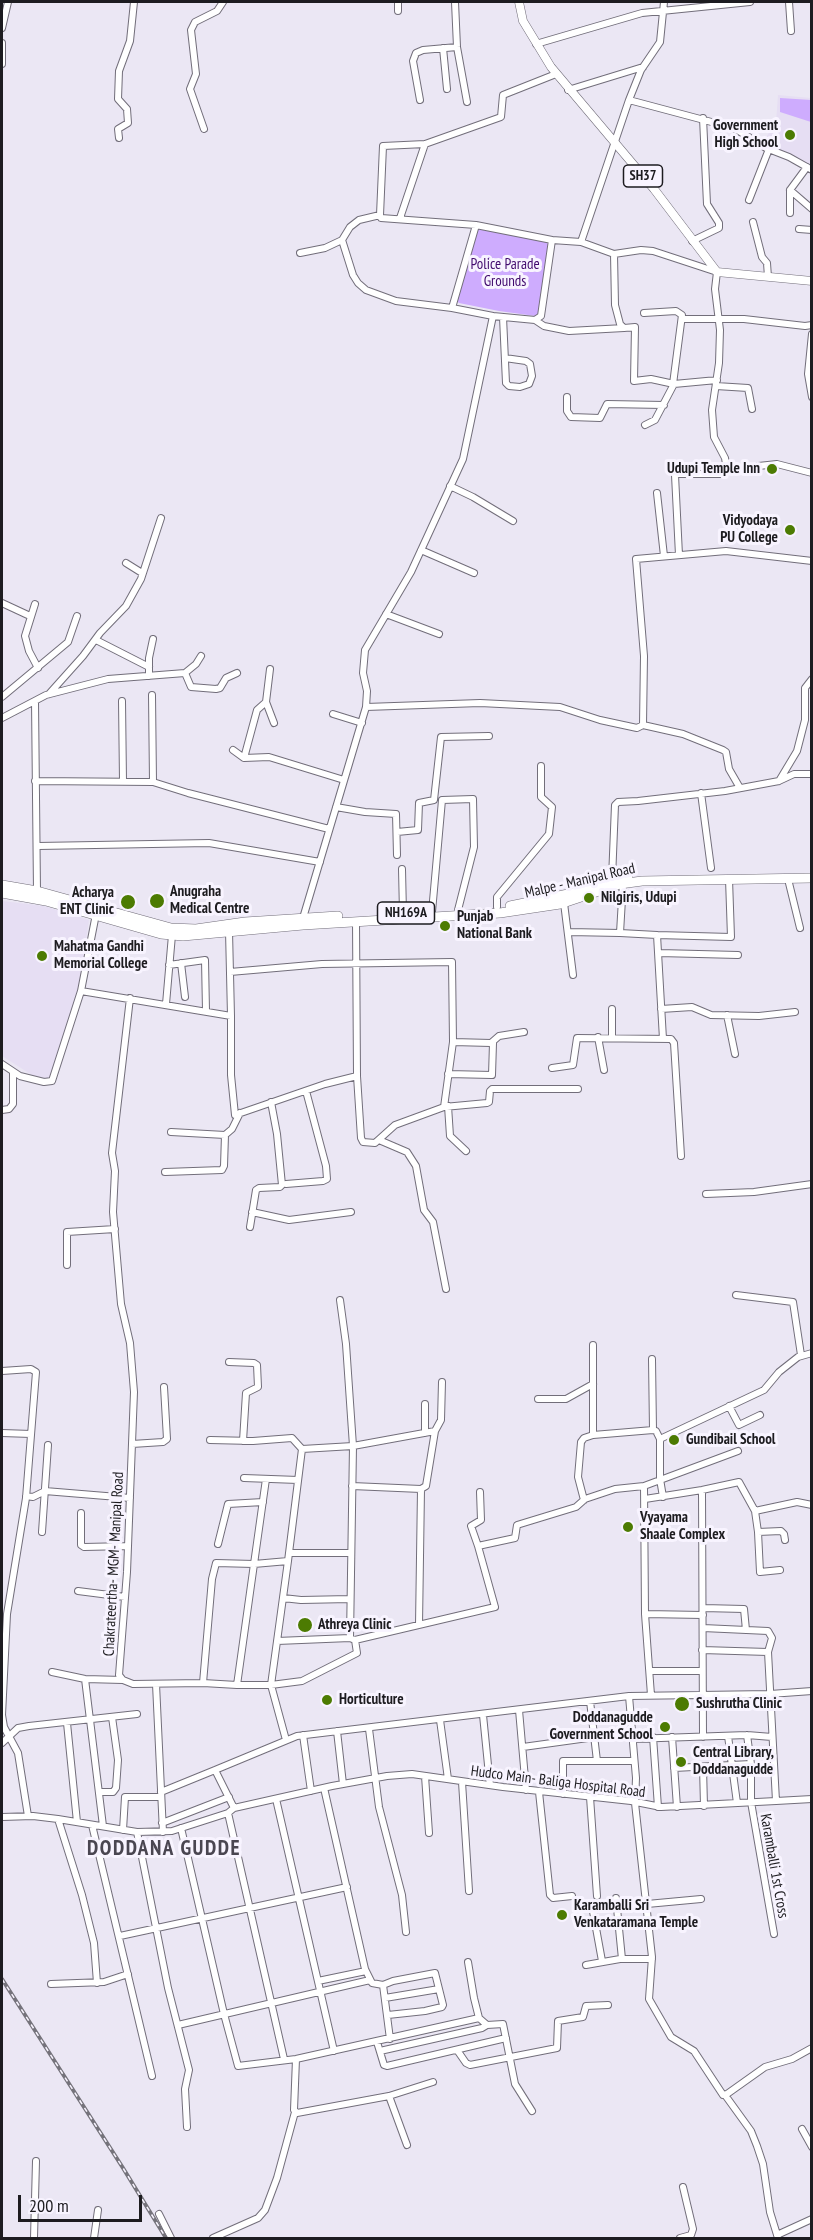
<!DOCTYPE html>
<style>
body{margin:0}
#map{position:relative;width:813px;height:2240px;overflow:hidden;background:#ebe7f4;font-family:"PT Sans Narrow",sans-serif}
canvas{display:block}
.frame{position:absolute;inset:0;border:3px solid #1d1c20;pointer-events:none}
.scale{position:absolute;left:18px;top:2195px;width:124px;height:27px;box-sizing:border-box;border:3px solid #1d1c20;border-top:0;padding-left:8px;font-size:18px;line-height:21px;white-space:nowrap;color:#1d1c20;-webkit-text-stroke:4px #f8f4ff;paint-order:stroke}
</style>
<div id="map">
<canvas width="813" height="2240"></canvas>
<div class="frame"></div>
<div class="scale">200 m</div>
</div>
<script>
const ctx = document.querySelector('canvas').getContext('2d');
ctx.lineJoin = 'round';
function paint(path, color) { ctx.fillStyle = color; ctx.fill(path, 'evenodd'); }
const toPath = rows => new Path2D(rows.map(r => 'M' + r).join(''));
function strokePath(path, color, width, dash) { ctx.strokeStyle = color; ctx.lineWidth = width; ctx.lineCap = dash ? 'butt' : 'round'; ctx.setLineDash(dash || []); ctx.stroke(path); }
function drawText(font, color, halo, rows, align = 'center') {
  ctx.font = font + ' "PT Sans Narrow",sans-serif'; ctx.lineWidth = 6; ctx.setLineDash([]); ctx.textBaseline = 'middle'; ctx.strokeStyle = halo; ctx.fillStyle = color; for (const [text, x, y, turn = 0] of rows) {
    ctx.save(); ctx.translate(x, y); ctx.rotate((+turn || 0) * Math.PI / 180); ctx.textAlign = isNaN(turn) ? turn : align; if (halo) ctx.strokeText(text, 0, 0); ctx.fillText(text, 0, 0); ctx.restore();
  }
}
paint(toPath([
 [778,95,811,98,812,162,805,167,759,147,776,123],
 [2,901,44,906,89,920,78,993,50,1080,32,1075,2,1056]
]), '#e6def3');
paint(toPath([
 [780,98,811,100,811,122,780,112],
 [477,228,544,238,548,244,538,314,535,316,499,311,459,303,456,300]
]), '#ceacfe');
const minor = toPath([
 [398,2,398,11],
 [455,2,457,47,467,102],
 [789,2,791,31],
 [2,28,8,2],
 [2,43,2,64],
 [536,44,642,13,750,2],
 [443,48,447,89],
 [568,90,643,67],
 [420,100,413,61,416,53,423,50,457,47],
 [629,100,734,128,766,148,789,157,812,170],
 [204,129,190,89,196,74,191,30,195,22,217,11,223,2],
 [119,138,118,129,128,123,127,109,118,99,119,71,130,41,134,2],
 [807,167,790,190,812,209],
 [790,190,790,213],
 [749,200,769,149],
 [400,218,425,144],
 [753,222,762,257,767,263,768,277],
 [799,229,812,230],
 [342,240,350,227,359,220,380,215],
 [552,240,476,225,381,218,380,215,383,146,425,144,501,117,503,95,556,74],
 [692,241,719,228,719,223,707,204,703,118],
 [581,242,614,254,615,305,620,324,624,328,635,327,634,381,651,379,674,384,717,380],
 [300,253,325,248,342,240,353,275,358,283,366,290,396,301,452,308,493,316],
 [614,254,641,250,653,251,717,272,715,289,720,330,719,363,712,410,714,437,725,458,726,464,733,467,740,468,777,464,812,473],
 [452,308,476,225],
 [644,313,676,311,682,315,673,384],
 [503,317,506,383,509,386,520,387,529,384,532,376,530,364,526,361,505,358],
 [683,319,744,319,805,326,812,325],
 [535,320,544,326,569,331,624,328],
 [812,334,808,374,812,397],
 [716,386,748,388,752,409],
 [567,397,567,411,571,417,600,418,607,404,664,405],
 [645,425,655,420,674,384],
 [450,486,473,497,513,521],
 [657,493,664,556],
 [421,550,474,573],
 [679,555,675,475,678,474,721,474,726,464],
 [126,563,142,573],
 [2,603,30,616],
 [35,604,25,636,29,651,38,668],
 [386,614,439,634],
 [96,640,149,667],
 [185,673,191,687,216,689,220,688,226,678,237,673],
 [149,676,149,658,153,639],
 [49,694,83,656,100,633,126,606,141,579,161,518],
 [152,695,153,782],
 [2,697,68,642,77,616],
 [35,701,37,891],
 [122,701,123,781],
 [266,702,274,723],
 [366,707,480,703,560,707,600,720,637,728,643,725,683,734,723,750,726,752,729,769,740,788],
 [333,714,362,723],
 [2,718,46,695,108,679,185,673,196,664,201,656],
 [643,725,644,656,636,559,726,551,812,561],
 [233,750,244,758,269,757,344,780],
 [244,758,257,710,266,702,270,669],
 [35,781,153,782,188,793,329,829],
 [779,781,797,751,805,720,805,688,812,679],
 [701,793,711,868],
 [336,807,365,812,396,814,397,855],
 [397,832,418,830,419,803,434,800,441,737,489,736],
 [38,846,209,843,320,862],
 [402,869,403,913],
 [612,879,615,805,618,802,638,801,725,791,779,781,794,774,812,774],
 [788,879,800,928],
 [623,882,620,933,657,935,663,1039],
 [564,903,573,975],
 [497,907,497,897,549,834,552,807,541,797,541,766],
 [432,912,442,800,473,799,474,847,458,910],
 [303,918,366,707,367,691,363,673,365,650,411,572,463,459,493,316,535,320,541,316,552,240,581,242,629,100,641,70,660,42,664,2],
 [229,931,231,1016,231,1075,235,1115,325,1084,357,1076,356,921],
 [569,932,620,933],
 [657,935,731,937,729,879],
 [659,953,738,955],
 [181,963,185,997],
 [169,965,205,960,206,1011],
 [230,972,322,964,452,962,453,1042,444,1107,395,1125,375,1143,363,1142,361,1138,357,1076],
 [81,991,231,1016],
 [130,998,112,1153,115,1171,113,1212,121,1304,130,1343,134,1392,127,1572,119,1675,123,1680,133,1684,203,1683,212,1579,216,1563,254,1564,237,1685,271,1685,286,1740],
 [166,1004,172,935],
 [612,1009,612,1037],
 [661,1009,692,1007,711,1015,759,1016,795,1012],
 [727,1015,735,1054],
 [598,1037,604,1070],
 [453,1042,491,1043,499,1036,524,1032],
 [2,1064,20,1076,44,1082,52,1081,81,991,96,914],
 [552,1068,573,1065,577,1038,671,1039,674,1043,681,1156],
 [448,1074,492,1075,493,1043],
 [448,1106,450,1136,466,1151],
 [444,1107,487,1103,489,1102,490,1091,492,1089,578,1089],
 [2,1110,9,1109,13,1104,13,1072],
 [171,1132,225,1135,232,1129,240,1113],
 [379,1140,407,1152,416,1166,424,1210,433,1222,446,1289],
 [165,1172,222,1170,224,1166,225,1135],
 [286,1184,323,1181,327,1179,326,1166,306,1091],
 [706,1194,754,1192,812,1184],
 [252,1212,289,1220,351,1212],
 [250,1227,256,1190,259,1188,280,1187,282,1185,277,1134,271,1102],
 [67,1265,67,1232,115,1229],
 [736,1295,793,1302,801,1355],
 [340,1300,346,1344,353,1446,350,1638,355,1640],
 [593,1345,593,1435,653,1430,656,1431,660,1439],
 [652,1359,653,1430],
 [229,1362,254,1363,257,1365,258,1387,246,1393,243,1441],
 [2,1371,31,1369,36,1372,26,1498,7,1614,2,1715,4,1727,18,1753,28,1816],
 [538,1399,566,1399,593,1384],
 [425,1404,425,1433],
 [729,1406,739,1425,760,1415],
 [2,1433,31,1434],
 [210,1440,253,1441,292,1438,302,1449],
 [132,1444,163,1442,167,1439,164,1387],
 [244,1478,298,1480],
 [266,1479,254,1564,288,1561,271,1685,302,1681,357,1653,355,1640,495,1607,478,1546,515,1538,517,1525,576,1507,585,1499,615,1489,644,1486,645,1614,651,1695],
 [352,1486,421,1489,426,1486,435,1431,441,1420,442,1382],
 [644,1486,738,1451],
 [702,1490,703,1737],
 [26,1496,33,1497,45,1491,130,1498],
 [663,1497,660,1479,660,1439,764,1390,779,1372,798,1357,812,1353],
 [645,1499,702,1490,739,1482,755,1511,758,1532,760,1572,780,1570],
 [584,1500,578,1477,581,1442,584,1438,593,1435],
 [755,1511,797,1502,812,1505],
 [81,1513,81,1545,84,1547,128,1546],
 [42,1532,48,1445],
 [758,1532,781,1531,784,1534,785,1540],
 [218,1544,228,1504,263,1502],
 [478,1546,471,1526,481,1520,480,1492],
 [289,1553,350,1553],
 [288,1561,302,1449,353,1446,435,1431],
 [78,1591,125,1597],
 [283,1598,301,1600,350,1599],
 [703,1608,744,1609,746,1630],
 [645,1614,703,1615],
 [419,1625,421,1489],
 [703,1628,768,1631,772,1638,768,1652],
 [277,1641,350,1638],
 [650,1671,702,1671],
 [52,1672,85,1679,123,1680],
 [85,1679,103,1826],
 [203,1683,237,1685],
 [156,1684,163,1832],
 [629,1696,636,1778,635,1803,652,1957,649,1999,671,2037,694,2051,723,2095,727,2094,765,2067,792,2059,812,2048],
 [590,1701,597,1761],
 [519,1710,526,1790],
 [483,1715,490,1785],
 [440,1720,448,1779],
 [67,1723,77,1822],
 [369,1729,379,1807,402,1895,406,1932],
 [337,1731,343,1784],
 [303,1735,311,1791],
 [747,1735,751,1764,751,1802,774,1934],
 [728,1736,737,1803],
 [653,1737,658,1807],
 [672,1737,677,1807],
 [632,1739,747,1735,772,1737],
 [2,1743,18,1728,29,1726,137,1714],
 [523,1747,595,1737],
 [703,1767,704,1806],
 [674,1768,751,1764],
 [425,1776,429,1833],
 [462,1782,469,1891],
 [324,1788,365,1969,372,1983,383,1985,390,2039],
 [100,1792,113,1792,116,1788,118,1760,112,1717],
 [161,1792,215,1770],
 [539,1792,550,1895,553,1898,572,1896],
 [563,1794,563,1761,634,1761],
 [590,1797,597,1896],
 [276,1799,334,2051],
 [776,1801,812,1799],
 [234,1808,332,1786,387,1776,412,1774,503,1787,631,1801,661,1807,776,1801,768,1652,702,1650],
 [228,1813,284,2059],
 [2,1817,33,1816,58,1819,137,1832,172,1831,228,1813,234,1808,215,1770,297,1736,629,1696,770,1694,812,1691],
 [58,1819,82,1895,94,1943,97,1983],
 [162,1823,229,1797],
 [92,1825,152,2076],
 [181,1828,224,2014,238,2066,296,2059,479,2018,487,2025,503,2024,515,2084,532,2111],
 [123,1830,125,1797,161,1797],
 [137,1832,168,1988,189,2070,185,2089,187,2127],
 [616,1898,622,1959],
 [647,1904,701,1899],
 [592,1906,602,1961],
 [120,1936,347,1887],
 [468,1962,474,1998,479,2018],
 [586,1965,620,1959,652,1959],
 [318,1981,366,1971],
 [51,1984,104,1982,128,1974],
 [383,1985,393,1981,435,1973,443,2005,442,2007,425,2011,388,2015],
 [385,1998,439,1989],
 [178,2025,370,1980],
 [377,2042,384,2065,387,2066,506,2038],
 [457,2050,466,2063,470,2065,557,2048,558,2021,583,2017,586,2006,608,2005],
 [380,2051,482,2028,487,2025],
 [296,2059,294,2110,297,2113,389,2096,433,2082],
 [725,2095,751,2131,757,2146,763,2164,770,2212,778,2238],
 [389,2096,407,2145],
 [802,2129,812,2147],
 [159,2214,171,2238],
 [777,2235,812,2219],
 [34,2238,36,2161],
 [94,2238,98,2210],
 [213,2238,258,2218,265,2210,277,2178,295,2112],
 [680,2238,691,2235,693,2229,683,2187]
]);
const major = toPath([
 [519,2,523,21,551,67,654,189,717,272,812,281]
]);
const highway = toPath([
 [2,885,37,891,171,928,196,929,245,922,338,916],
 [2,893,46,901,161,934,183,936,303,925,500,913,560,904,620,884,642,881,812,878],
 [510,906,573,893,612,879,628,876]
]);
strokePath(minor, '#726e7a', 8);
strokePath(major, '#726e7a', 9);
strokePath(highway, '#726e7a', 10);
strokePath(minor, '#fff', 6);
strokePath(major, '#fff', 8);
strokePath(highway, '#fff', 9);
const rail = toPath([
 [2,1979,123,2168,166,2238]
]);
strokePath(rail, '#75737b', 4);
strokePath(rail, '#f8f4ff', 1.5, [4.5]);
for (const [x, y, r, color] of [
 [790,135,6,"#4c7b02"],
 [772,469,6,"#4c7b02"],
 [790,530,6,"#4c7b02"],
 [589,898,6,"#4c7b02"],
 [157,901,8,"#4c7b02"],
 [128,902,8,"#4c7b02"],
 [445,926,6,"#4c7b02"],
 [42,956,6,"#4c7b02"],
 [674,1440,6,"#4c7b02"],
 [628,1527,6,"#4c7b02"],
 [305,1625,8,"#4c7b02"],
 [327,1700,6,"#4c7b02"],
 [682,1704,8,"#4c7b02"],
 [665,1727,6,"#4c7b02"],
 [681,1762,6,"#4c7b02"],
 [562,1915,6,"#4c7b02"]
]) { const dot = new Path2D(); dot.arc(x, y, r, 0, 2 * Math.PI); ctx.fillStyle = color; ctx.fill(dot); strokePath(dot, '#f8f4ff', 2); }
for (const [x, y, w] of [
 [643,176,39],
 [406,913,57]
]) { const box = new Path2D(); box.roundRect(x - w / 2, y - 11, w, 22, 4.5); ctx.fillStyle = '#f8f4ff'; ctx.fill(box); strokePath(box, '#1d1c20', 1.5); }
drawText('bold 14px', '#1d1c20', null, [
 ["SH37",643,176],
 ["NH169A",406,913]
]);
drawText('bold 15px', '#1d1c20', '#f8f4ff', [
 ["Government",778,126,"right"],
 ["High School",778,143,"right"],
 ["Udupi Temple Inn",760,469,"right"],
 ["Vidyodaya",778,521,"right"],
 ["PU College",778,538,"right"],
 ["Anugraha",170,892],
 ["Medical Centre",170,909],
 ["Acharya",114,893,"right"],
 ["ENT Clinic",114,910,"right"],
 ["Nilgiris, Udupi",601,898],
 ["Punjab",457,917],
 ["National Bank",457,934],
 ["Mahatma Gandhi",54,947],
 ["Memorial College",54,964],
 ["Gundibail School",686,1440],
 ["Vyayama",640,1518],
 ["Shaale Complex",640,1535],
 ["Athreya Clinic",318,1625],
 ["Horticulture",339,1700],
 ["Sushrutha Clinic",696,1704],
 ["Doddanagudde",653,1718,"right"],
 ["Government School",653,1735,"right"],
 ["Central Library,",693,1753],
 ["Doddanagudde",693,1770],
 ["Karamballi Sri",574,1906],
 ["Venkataramana Temple",574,1923]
], 'left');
drawText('15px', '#420b6e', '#f8f4ff', [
 ["Police Parade",505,265],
 ["Grounds",505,282]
]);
drawText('15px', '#1d1c20', '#f8f4ff', [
 ["Malpe - Manipal Road",580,881,-13],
 ["Chakrateertha- MGM- Manipal Road",114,1564,-87],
 ["Hudco Main- Baliga Hospital Road",558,1782,7],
 ["Karamballi 1st Cross",774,1866,80]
]);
ctx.letterSpacing = '1.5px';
drawText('bold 21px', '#4a4651', '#f8f4ff', [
 ["DODDANA GUDDE",164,1849]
]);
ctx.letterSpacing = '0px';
</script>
